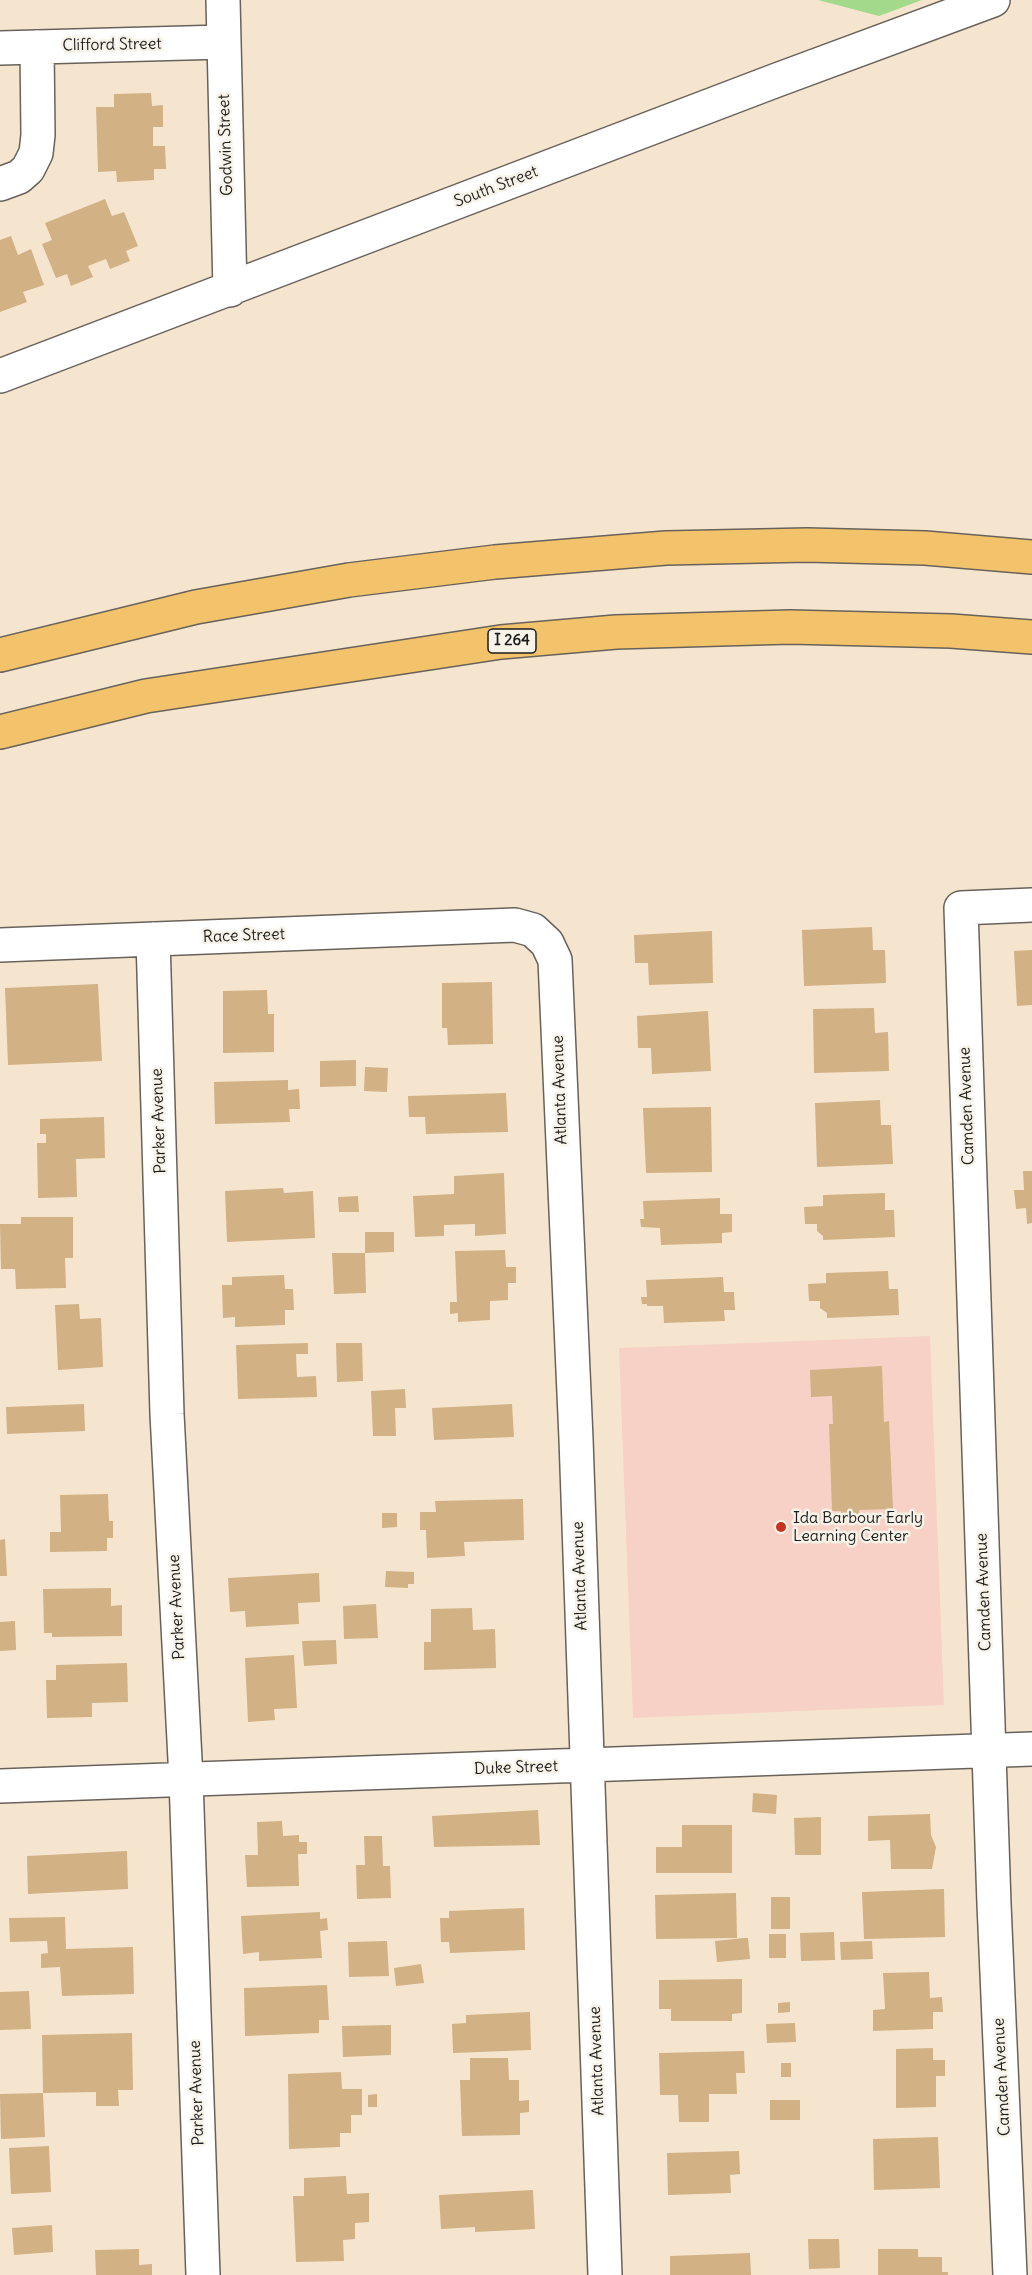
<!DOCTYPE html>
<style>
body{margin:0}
canvas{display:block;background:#f5e5cf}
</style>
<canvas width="1032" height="2275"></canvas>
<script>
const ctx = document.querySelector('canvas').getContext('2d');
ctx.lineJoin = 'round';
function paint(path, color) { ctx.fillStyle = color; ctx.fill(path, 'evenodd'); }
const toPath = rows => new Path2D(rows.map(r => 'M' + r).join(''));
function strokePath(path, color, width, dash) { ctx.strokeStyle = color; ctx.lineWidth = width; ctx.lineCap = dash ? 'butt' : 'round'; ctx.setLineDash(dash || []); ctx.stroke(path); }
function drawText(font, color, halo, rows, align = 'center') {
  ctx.font = font + ' Delius,sans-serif'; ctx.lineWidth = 5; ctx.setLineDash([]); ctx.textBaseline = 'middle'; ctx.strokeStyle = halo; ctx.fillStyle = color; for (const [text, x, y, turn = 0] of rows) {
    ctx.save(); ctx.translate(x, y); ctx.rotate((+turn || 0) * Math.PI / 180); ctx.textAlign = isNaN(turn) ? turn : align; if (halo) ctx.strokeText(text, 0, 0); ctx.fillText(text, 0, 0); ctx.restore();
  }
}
paint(toPath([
 [930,1336,944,1705,633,1718,619,1348]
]), '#f7d1c6');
paint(toPath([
 [818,0,922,0,879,16]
]), '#a3d98a');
paint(toPath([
 [151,93,152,106,163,105,163,127,153,127,153,146,165,146,166,169,154,169,154,180,117,182,116,171,98,172,96,107,114,107,114,94],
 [105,199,112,216,124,212,138,246,126,251,130,261,110,269,106,259,88,266,93,277,71,286,67,274,56,278,42,244,52,240,45,223],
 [11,236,18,255,31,249,44,285,23,292,27,302,0,312,0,240],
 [872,927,873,950,885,950,886,983,804,986,802,930],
 [712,931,713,983,649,985,648,963,635,963,634,935],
 [1032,950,1032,1005,1017,1006,1014,951],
 [492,982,493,1044,448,1045,447,1028,442,1028,442,983],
 [98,984,102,1061,8,1065,5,988],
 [267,990,268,1014,274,1014,274,1052,223,1053,223,991],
 [874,1008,875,1033,888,1032,889,1071,814,1073,813,1009],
 [708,1011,711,1071,652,1074,651,1048,638,1048,637,1016],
 [356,1060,356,1086,320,1087,320,1061],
 [365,1067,388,1068,387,1092,364,1091],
 [288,1080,288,1090,299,1089,300,1109,289,1109,290,1122,215,1124,214,1082],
 [506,1093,508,1132,426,1134,425,1117,409,1117,408,1096],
 [880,1100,881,1125,891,1125,893,1164,817,1167,815,1103],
 [711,1107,712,1172,646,1173,643,1108],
 [104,1117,105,1158,76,1159,77,1197,38,1198,37,1143,46,1143,46,1134,40,1134,40,1119],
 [1023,1171,1032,1171,1032,1223,1027,1224,1026,1208,1016,1209,1014,1190,1024,1190],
 [504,1173,506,1234,475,1236,475,1224,444,1225,444,1236,415,1237,413,1196,454,1194,454,1176],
 [283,1188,284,1193,313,1191,315,1238,227,1242,225,1191],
 [885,1193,885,1210,894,1210,895,1237,823,1240,823,1236,817,1231,817,1224,805,1224,804,1207,823,1206,823,1195],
 [358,1196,359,1212,339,1212,338,1197],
 [720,1198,720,1214,732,1214,732,1232,722,1233,722,1243,661,1245,660,1228,641,1227,640,1219,644,1219,643,1201],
 [21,1217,73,1217,73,1258,65,1258,66,1288,16,1289,15,1269,1,1269,0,1224,21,1224],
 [365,1232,394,1232,394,1252,365,1253],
 [505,1250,506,1267,516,1267,516,1283,508,1283,508,1300,490,1301,490,1320,458,1322,458,1313,450,1314,450,1302,457,1302,455,1251],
 [332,1253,365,1253,366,1293,334,1294],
 [888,1271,889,1289,898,1289,899,1315,827,1318,827,1313,820,1308,820,1301,809,1301,808,1284,826,1283,826,1273],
 [284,1275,285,1289,293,1289,294,1310,285,1310,285,1325,235,1327,235,1317,223,1318,222,1285,232,1285,232,1277],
 [723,1277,724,1292,734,1292,735,1310,724,1310,725,1321,664,1323,663,1306,647,1306,647,1304,642,1304,641,1297,647,1297,646,1280],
 [79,1304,80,1319,101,1318,103,1367,58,1370,55,1305],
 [308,1343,308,1354,296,1354,297,1377,316,1376,317,1397,238,1399,236,1345],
 [336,1343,362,1343,363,1381,337,1382],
 [882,1366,884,1422,889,1421,893,1509,859,1510,860,1519,842,1520,841,1511,832,1511,829,1424,833,1424,832,1396,811,1397,810,1370],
 [405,1389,406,1408,395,1408,396,1436,373,1436,371,1391],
 [84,1404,85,1431,7,1434,6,1407],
 [512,1404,514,1437,434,1440,432,1408],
 [108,1494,109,1521,113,1521,113,1538,107,1538,107,1551,50,1552,50,1532,61,1532,60,1495],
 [523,1499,524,1540,464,1542,465,1556,427,1558,426,1530,420,1530,420,1512,436,1512,435,1501],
 [382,1513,397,1513,397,1527,382,1528],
 [5,1539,7,1576,0,1576,0,1540],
 [386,1571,414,1572,414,1584,408,1584,408,1588,385,1587],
 [319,1573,320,1602,298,1603,299,1624,246,1627,245,1611,230,1612,228,1578],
 [111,1588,111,1606,122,1605,122,1636,52,1637,52,1633,44,1633,43,1589],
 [376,1604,378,1638,344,1639,343,1606],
 [472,1608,473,1630,495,1629,496,1668,424,1670,424,1642,431,1642,431,1609],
 [15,1621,16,1650,0,1651,0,1622],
 [336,1640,337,1664,304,1666,302,1641],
 [294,1655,297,1708,274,1709,275,1720,248,1722,245,1658],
 [127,1663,128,1702,92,1703,92,1717,47,1718,46,1680,56,1680,56,1665],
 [753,1793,777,1795,776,1814,752,1812],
 [538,1810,540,1845,434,1847,432,1816],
 [930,1814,931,1835,936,1847,932,1869,891,1869,890,1840,868,1841,868,1816],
 [821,1817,821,1855,795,1855,794,1818],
 [282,1821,283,1836,299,1835,299,1842,307,1842,307,1854,298,1854,299,1886,247,1887,245,1855,258,1855,257,1822],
 [682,1825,732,1825,732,1873,656,1873,656,1847,682,1847],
 [364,1836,382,1836,383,1866,390,1866,391,1898,357,1899,356,1865,365,1865],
 [127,1851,128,1889,28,1894,27,1856],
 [944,1889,945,1937,864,1939,862,1892],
 [736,1893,737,1938,656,1939,655,1895],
 [771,1897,790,1897,790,1929,771,1929],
 [524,1908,525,1950,450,1953,449,1942,441,1942,440,1918,449,1918,449,1911],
 [320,1912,320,1919,327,1918,328,1930,320,1931,322,1958,259,1961,259,1952,243,1954,241,1916],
 [65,1917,66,1949,133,1947,134,1994,62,1996,60,1967,41,1968,41,1954,48,1953,47,1941,10,1942,9,1918],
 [834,1932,835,1960,801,1961,800,1933],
 [769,1934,786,1934,786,1958,769,1958],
 [744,1938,748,1938,750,1959,717,1962,715,1941],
 [387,1941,389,1976,349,1977,348,1942],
 [872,1941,873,1959,841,1960,840,1942],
 [421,1964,424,1983,396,1986,394,1968],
 [929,1972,930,1998,942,1997,943,2012,933,2012,933,2029,873,2031,873,2010,885,2009,883,1973],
 [742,1979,742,2013,732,2014,732,2021,671,2021,671,2009,659,2009,659,1980],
 [327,1985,329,2020,319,2020,319,2033,245,2036,244,1988],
 [29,1991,31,2029,0,2030,0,1992],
 [790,2002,790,2012,778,2013,778,2003],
 [530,2012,531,2050,453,2053,452,2024,466,2023,466,2015],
 [795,2023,796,2042,767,2043,766,2024],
 [391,2025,391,2055,343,2057,342,2026],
 [132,2033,133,2090,118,2090,119,2106,96,2106,96,2092,43,2093,42,2035],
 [933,2048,933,2060,945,2060,945,2076,936,2076,936,2107,896,2108,896,2049],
 [744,2051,745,2073,736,2073,737,2094,709,2094,709,2122,679,2122,678,2095,660,2095,659,2053],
 [470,2058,508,2058,509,2080,519,2080,519,2101,529,2100,529,2112,520,2113,520,2135,462,2136,460,2080,470,2080],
 [781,2063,791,2063,791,2077,781,2077],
 [341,2072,342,2089,362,2089,362,2115,351,2115,351,2133,340,2133,340,2147,289,2149,288,2074],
 [43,2093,45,2137,1,2139,0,2094],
 [377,2094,377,2107,368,2107,368,2095],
 [770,2100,800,2100,800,2120,770,2120],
 [938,2137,940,2188,874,2190,873,2139],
 [49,2146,51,2192,11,2194,9,2148],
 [739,2151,740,2174,730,2175,731,2193,668,2195,667,2153],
 [346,2176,347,2194,369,2193,369,2222,355,2223,355,2239,343,2240,344,2261,296,2262,293,2196,304,2196,304,2178],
 [533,2190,535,2229,475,2232,475,2227,441,2229,439,2195],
 [52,2225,53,2252,14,2255,12,2228],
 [808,2239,839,2239,840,2268,809,2269],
 [139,2249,139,2265,152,2264,152,2275,96,2275,95,2250],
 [878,2249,918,2249,918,2257,942,2257,942,2272,948,2272,948,2275,878,2275],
 [750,2253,751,2275,670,2275,670,2256]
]), '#d2b185');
const minor = toPath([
 [223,0,230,290],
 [0,48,223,42],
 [0,184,19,177,28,169,36,153,38,135,37,47],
 [0,376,777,80,993,0],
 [153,939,167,1414,186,1779,203,2275],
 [0,945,515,925,533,930,547,943,555,960,576,1439,605,2275],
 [0,1786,1032,1749],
 [1010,2275,994,1904,961,908,1032,905]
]);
const highway = toPath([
 [0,655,196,607,349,580,495,562,666,548,807,545,925,548,1032,557],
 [0,732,146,696,501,642,616,632,790,627,951,631,1032,637]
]);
strokePath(minor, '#68625b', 36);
strokePath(highway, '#68625b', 36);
strokePath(minor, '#fff', 33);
strokePath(highway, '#f2c36a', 33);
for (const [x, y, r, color] of [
 [781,1527,6,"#c8321e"]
]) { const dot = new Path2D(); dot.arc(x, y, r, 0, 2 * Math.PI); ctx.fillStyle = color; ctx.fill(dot); strokePath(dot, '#f7f3e8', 2); }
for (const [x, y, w] of [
 [512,641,48]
]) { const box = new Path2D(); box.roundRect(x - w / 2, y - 12, w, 24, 4.5); ctx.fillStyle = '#f7f3e8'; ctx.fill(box); strokePath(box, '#1c1c1c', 1.5); }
drawText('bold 15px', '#1c1c1c', null, [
 ["I 264",512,641]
]);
drawText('16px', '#1c1c1c', '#f7f3e8', [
 ["Clifford Street",112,45,-1],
 ["Godwin Street",226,145,-92],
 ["South Street",496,187,-21],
 ["Race Street",244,936,-2],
 ["Atlanta Avenue",560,1090,-92],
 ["Camden Avenue",967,1106,-92],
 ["Parker Avenue",159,1121,-92],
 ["Atlanta Avenue",580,1576,-92],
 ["Camden Avenue",984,1592,-92],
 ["Parker Avenue",177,1607,-93],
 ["Duke Street",516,1768,-2],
 ["Atlanta Avenue",597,2061,-92],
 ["Camden Avenue",1002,2077,-93],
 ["Parker Avenue",197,2093,-92]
]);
drawText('16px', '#1c1c1c', '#f7f3e8', [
 ["Ida Barbour Early",793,1518],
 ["Learning Center",793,1536]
], 'left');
</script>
